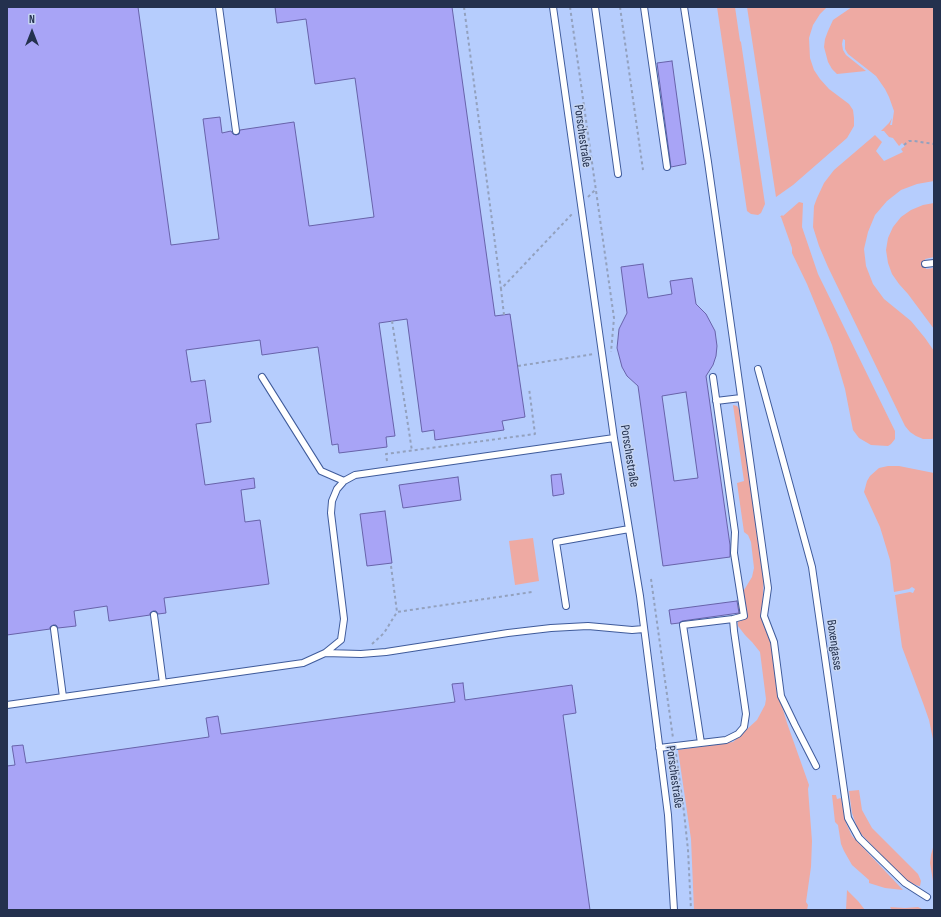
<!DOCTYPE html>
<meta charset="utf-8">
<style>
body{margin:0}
#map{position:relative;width:941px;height:917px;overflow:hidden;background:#c6d5f2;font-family:"Sofia Sans Condensed",sans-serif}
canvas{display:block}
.frame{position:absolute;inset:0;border:8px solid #24314e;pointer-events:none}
.north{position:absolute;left:12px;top:12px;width:40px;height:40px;-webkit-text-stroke:3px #c6d5f2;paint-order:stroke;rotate:0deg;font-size:11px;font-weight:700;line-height:16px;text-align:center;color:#24314e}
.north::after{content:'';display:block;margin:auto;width:14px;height:18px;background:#24314e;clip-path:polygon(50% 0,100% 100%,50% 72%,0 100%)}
</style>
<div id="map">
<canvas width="941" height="917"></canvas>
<div class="frame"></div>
<div class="north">N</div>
</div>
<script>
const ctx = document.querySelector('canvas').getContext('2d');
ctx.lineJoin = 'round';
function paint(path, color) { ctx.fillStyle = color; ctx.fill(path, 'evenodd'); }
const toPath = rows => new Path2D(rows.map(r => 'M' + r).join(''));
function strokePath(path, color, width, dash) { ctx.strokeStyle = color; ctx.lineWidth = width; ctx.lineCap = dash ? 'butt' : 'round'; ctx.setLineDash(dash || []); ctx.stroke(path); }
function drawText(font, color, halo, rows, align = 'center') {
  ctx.font = font + ' "Sofia Sans Condensed",sans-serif'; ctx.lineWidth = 3; ctx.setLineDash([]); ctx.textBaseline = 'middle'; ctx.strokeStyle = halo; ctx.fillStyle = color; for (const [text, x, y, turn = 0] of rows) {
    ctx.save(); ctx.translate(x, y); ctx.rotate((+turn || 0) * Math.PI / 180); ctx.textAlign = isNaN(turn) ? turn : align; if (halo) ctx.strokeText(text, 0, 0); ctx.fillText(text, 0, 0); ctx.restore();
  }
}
paint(toPath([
 [7,7,934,7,934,910,7,910]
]), '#b6cdfd');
paint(toPath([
 [717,7,735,7,740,41,741,42,765,204,761,213,758,215,751,214,747,211],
 [747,7,827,7,820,14,813,25,809,38,810,58,814,70,820,79,829,89,849,104,853,110,854,118,854,126,847,138,793,185,776,197],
 [852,7,934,7,934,181,917,184,901,190,887,201,875,215,868,232,864,249,866,266,873,284,884,299,911,321,925,338,934,351,934,438,932,439,923,439,916,436,910,432,905,426,828,267,819,246,813,227,814,206,817,198,824,183,834,170,875,135,882,142,876,151,884,161,903,152,901,149,905,146,902,143,899,146,893,138,889,137,884,131,881,131,889,123,892,118,890,125,892,125,894,111,889,97,885,89,876,76,848,54,845,49,845,40,843,39,842,44,843,50,846,55,866,71,837,74,832,69,828,62,824,47,825,39,828,31,833,20],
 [799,202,803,203,802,227,818,274,895,431,895,439,891,444,888,446,871,445,859,438,853,430,845,389,832,345,807,284,792,253,792,248,781,217,780,217,782,215,783,216],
 [934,203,934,257,925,259,926,269,934,268,934,329,908,294,899,284,892,274,888,263,886,250,888,238,893,227,901,217,911,210,923,205],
 [733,405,737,406,739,409,764,576,762,609,763,622,772,645,781,703,787,723,809,785,808,789,812,841,811,867,806,902,808,905,807,910,694,910,691,839,678,750,733,742,757,720,765,705,766,699,760,652,752,642,745,635,738,626,737,611,741,595,752,577,754,568,751,542,748,535,744,532,737,483,744,481],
 [888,466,899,466,934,473,934,744,929,720,923,703,902,647,895,595,910,592,913,593,915,589,912,587,909,589,894,592,890,560,880,527,864,492,867,481,870,476,879,468],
 [533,538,539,581,515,585,509,541],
 [859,790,862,810,872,828,918,874,921,881,920,886,919,886,910,883,904,879,863,836,858,830,852,813,849,791],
 [832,795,836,795,837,799,841,798,846,823,852,836,903,890,885,888,869,883,869,880,852,865,844,851,841,844,838,825,835,822],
 [934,844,934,882,933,881,930,863,931,855],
 [847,890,858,901,865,910,846,910],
 [890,907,905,908,918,907,924,910,892,910]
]), '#eeaaa3');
const building = toPath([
 [7,7,138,7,171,245,219,239,203,119,220,117,222,133,231,131,233,134,236,135,239,134,240,130,294,122,309,226,374,217,355,78,315,84,306,19,277,23,275,7,452,7,495,316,510,314,525,417,502,421,504,430,435,440,434,430,422,432,407,319,379,323,395,436,386,437,387,447,339,453,338,444,332,445,318,347,262,355,260,340,186,350,191,382,205,380,211,422,196,424,205,485,254,478,255,488,241,490,245,522,260,520,269,584,164,598,166,613,158,614,156,611,153,611,150,613,150,615,109,621,107,606,74,611,76,626,58,628,56,625,53,625,50,627,50,629,7,635,7,7],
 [672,61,686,164,671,167,657,63,672,61],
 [643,264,648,298,672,294,670,281,692,278,696,304,706,314,715,331,717,346,716,356,713,365,706,376,730,545,730,557,663,566,638,386,627,376,622,367,617,348,619,329,627,313,621,267,643,264],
 [686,392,698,478,674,481,662,396,686,392],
 [561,474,564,494,553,496,551,475,561,474],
 [458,477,461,500,403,508,399,485,458,477],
 [385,511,392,563,367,566,360,514,385,511],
 [737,601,739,613,682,621,679,623,671,624,669,610,737,601],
 [463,683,465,700,572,685,576,713,563,715,590,910,7,910,7,766,15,765,12,746,23,745,26,763,209,737,206,718,218,716,221,734,455,702,452,684,463,683]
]);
paint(building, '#a8a4f6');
strokePath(building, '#6863aa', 1);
const lane = toPath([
 [219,7,236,131],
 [553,7,614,438,640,596,668,815,674,910],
 [595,7,618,174],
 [644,7,667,167],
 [684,7,708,162,768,588,764,616,774,642,781,696,795,725,816,766],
 [925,264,934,263],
 [758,369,812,567,848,818,859,838,905,883,927,897],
 [262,377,321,471,344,481],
 [716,401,741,398],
 [566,606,556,542,629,529],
 [154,615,163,683],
 [54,629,63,697],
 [325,653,361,654,386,652,508,633,551,628,588,626,632,630,644,629],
 [7,705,303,663,325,653,341,640,344,619,331,513,332,501,337,489,344,481,355,475,614,438],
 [701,743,683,625,733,619],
 [659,748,726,740,738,734,744,727,746,714,734,631,733,619,744,616,734,553,735,532,713,377]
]);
strokePath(lane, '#3f5b9b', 8);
strokePath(toPath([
 [464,7,501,289],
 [570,7,614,318,611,352],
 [620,7,643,170],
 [904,145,909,141,914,141,934,144],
 [588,197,596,189],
 [504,315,501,289,573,213],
 [392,321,412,451],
 [518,366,594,354],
 [387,461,386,454,535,434,529,388],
 [391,566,397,612],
 [651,579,673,738],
 [372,644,384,633,397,612,532,592],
 [676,754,684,812,688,850,691,910]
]), '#93a1be', 2, [3, 3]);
strokePath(lane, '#fff', 6);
drawText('13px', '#24314e', '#c6d5f2', [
 ["Porschestraße",582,136,82],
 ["Porschestraße",629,456,81],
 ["Boxengasse",834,645,82],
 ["Porschestraße",674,777,82]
]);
</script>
